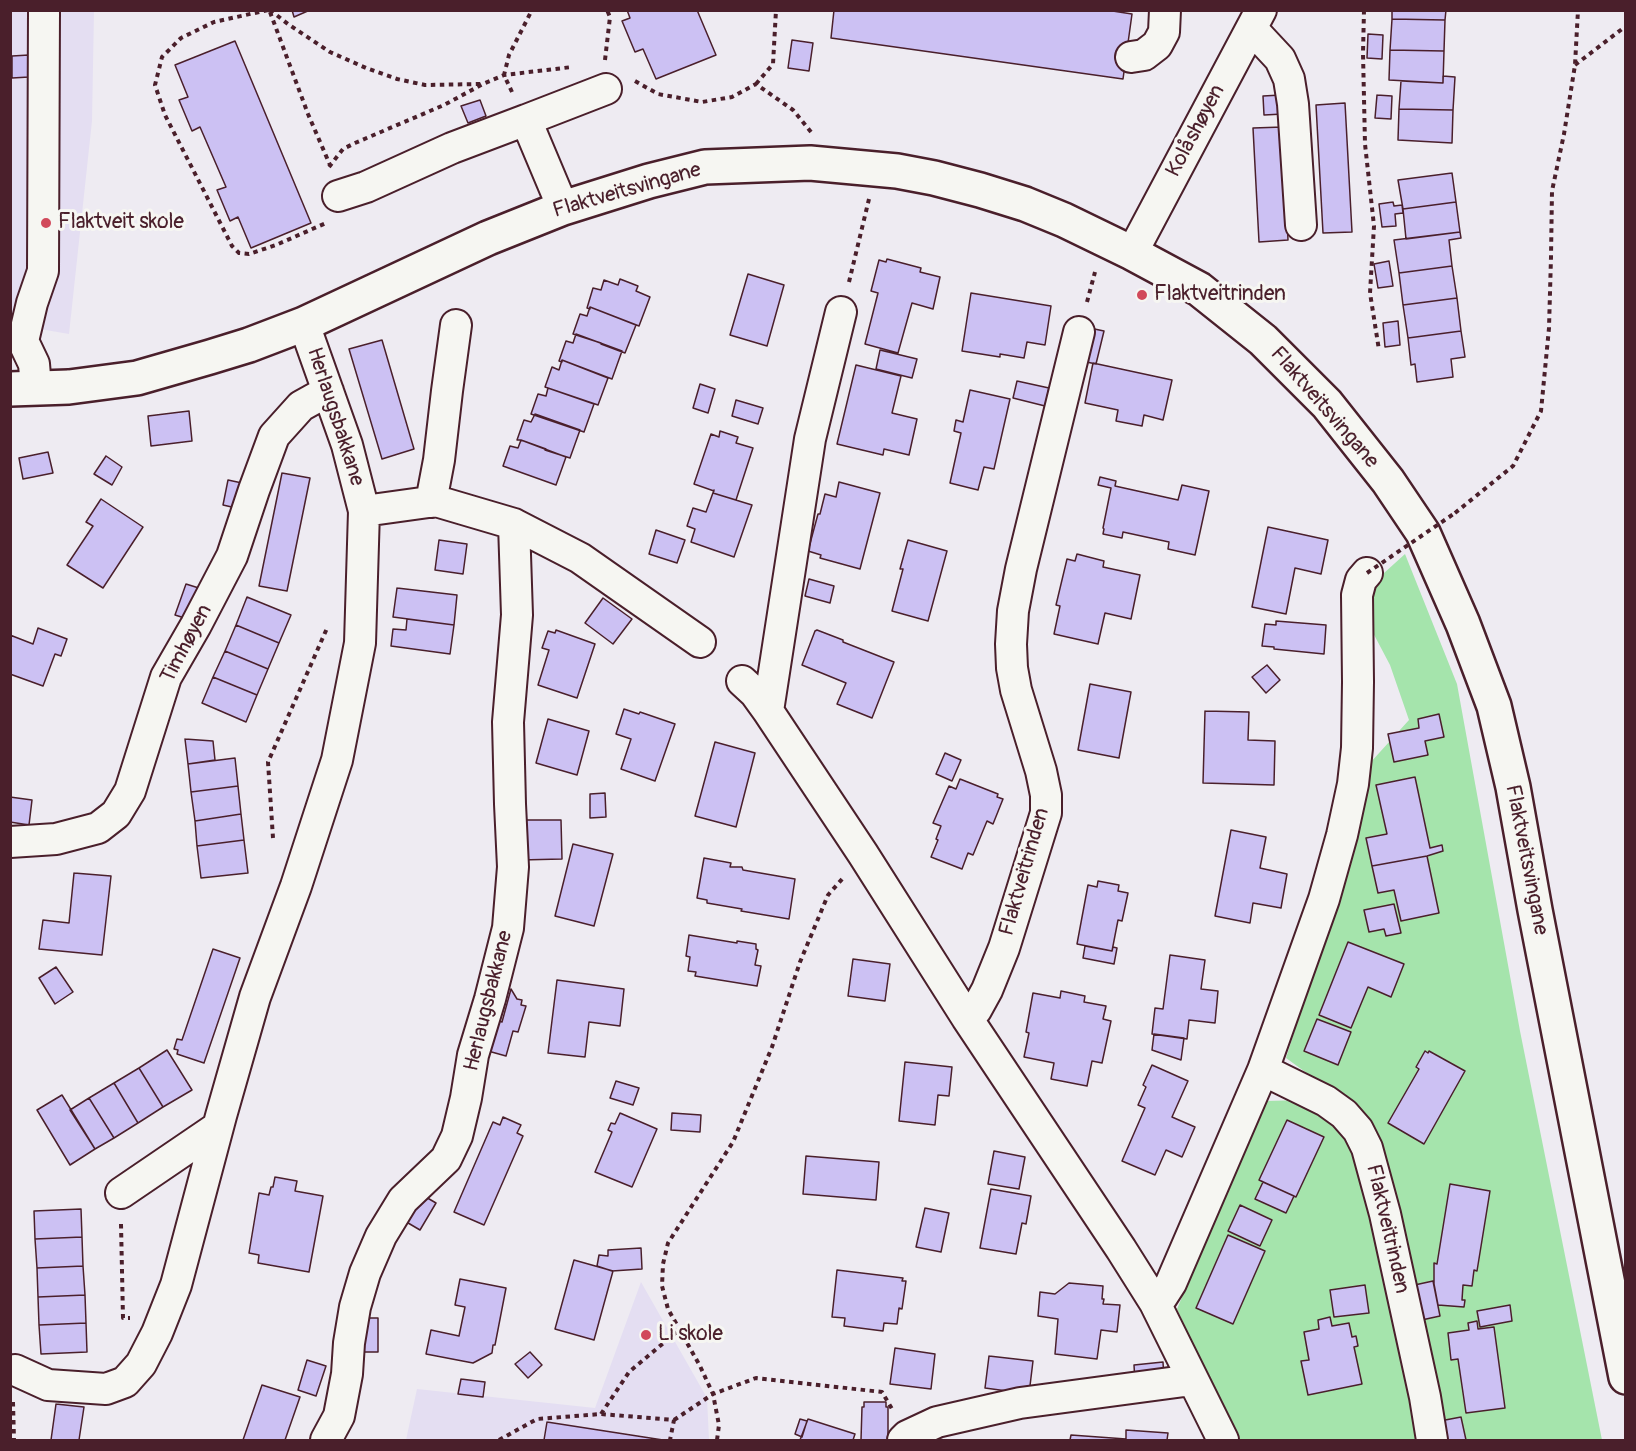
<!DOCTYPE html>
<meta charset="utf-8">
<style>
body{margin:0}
#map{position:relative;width:1636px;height:1451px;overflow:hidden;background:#eeebf2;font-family:Pangolin,sans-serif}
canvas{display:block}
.frame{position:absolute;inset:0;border:12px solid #4a1f2b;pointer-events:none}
</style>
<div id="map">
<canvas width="1636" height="1451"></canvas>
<div class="frame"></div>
</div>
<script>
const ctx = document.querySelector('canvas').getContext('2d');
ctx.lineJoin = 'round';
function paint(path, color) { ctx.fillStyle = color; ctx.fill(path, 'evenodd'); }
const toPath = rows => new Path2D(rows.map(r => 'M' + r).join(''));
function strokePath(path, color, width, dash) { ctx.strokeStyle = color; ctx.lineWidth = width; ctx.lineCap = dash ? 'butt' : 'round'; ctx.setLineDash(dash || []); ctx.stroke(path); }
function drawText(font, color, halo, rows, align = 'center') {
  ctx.font = font + ' Pangolin,sans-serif'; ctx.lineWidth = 6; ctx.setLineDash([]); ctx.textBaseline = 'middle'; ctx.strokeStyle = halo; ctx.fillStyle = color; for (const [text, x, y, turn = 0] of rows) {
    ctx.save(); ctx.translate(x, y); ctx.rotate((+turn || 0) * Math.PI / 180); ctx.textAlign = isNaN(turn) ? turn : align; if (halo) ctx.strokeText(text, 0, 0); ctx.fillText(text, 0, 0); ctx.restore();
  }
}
paint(toPath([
 [10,11,94,11,92,121,69,334,11,324],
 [641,1282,707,1398,709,1440,406,1440,417,1389,595,1408]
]), '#e4def2');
paint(toPath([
 [1405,554,1457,684,1520,1031,1602,1440,1441,1440,1355,1110,1315,1079,1286,1058,1331,915,1370,763,1409,720,1390,665,1371,629,1373,583],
 [1305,1100,1353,1134,1423,1440,1237,1440,1177,1309,1265,1101]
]), '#a5e4ac');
const building = toPath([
 [292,10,310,10,294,17,292,10],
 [627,10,697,10,716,55,656,79,643,49,635,52,622,21,630,18,627,10],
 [834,10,1106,10,1132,14,1123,79,831,38,834,10],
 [1392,10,1446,10,1445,20,1392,19,1392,10],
 [1392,19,1445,20,1444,51,1390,50,1392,19],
 [1368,34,1383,35,1382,59,1367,58,1368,34],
 [792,40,813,43,809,71,788,68,792,40],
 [235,41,311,223,251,248,238,217,230,221,217,190,226,187,200,127,192,131,179,100,188,97,175,65,235,41],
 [1390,50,1444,51,1443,83,1389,80,1390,50],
 [29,55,29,77,12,78,12,56,29,55],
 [1443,76,1455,77,1453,110,1399,109,1401,81,1443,83,1443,76],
 [1281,95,1283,114,1264,115,1263,96,1281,95],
 [1377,95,1392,96,1391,119,1375,118,1377,95],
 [480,100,486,116,468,123,461,106,480,100],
 [1345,103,1352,232,1323,233,1316,105,1345,103],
 [1399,109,1453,110,1452,143,1398,140,1399,109],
 [1283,127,1288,240,1259,242,1253,128,1283,127],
 [1452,173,1456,202,1403,209,1398,180,1452,173],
 [1393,202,1394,206,1402,205,1403,213,1395,214,1396,226,1382,227,1379,204,1393,202],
 [1456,202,1460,232,1406,239,1403,209,1456,202],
 [1460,232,1461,238,1449,240,1452,266,1399,273,1394,240,1460,232],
 [887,259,921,268,920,272,940,277,933,309,912,303,898,353,865,344,878,293,871,291,879,260,886,262,887,259],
 [1389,261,1393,286,1378,288,1374,264,1389,261],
 [1452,266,1457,298,1403,305,1399,273,1452,266],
 [748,274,784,285,767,346,730,335,748,274],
 [620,279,638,286,636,291,650,297,639,326,590,307,590,309,587,308,593,288,601,290,604,280,618,285,620,279],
 [971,293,1051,306,1045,345,1027,342,1024,358,1000,354,1000,357,962,351,971,293],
 [1457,298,1461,331,1408,338,1403,305,1457,298],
 [590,307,636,325,625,353,601,344,601,343,573,334,580,314,587,316,590,307],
 [1398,321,1400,345,1385,347,1383,323,1398,321],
 [1085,327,1104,331,1096,364,1077,360,1085,327],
 [1461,331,1465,357,1451,359,1453,377,1417,382,1415,364,1411,365,1408,338,1461,331],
 [576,334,622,351,612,379,562,360,562,362,559,361,566,341,573,343,576,334],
 [382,340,414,449,382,459,349,349,382,340],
 [880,350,917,359,912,378,876,369,880,350],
 [562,360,608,378,598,405,545,387,552,367,559,370,562,360],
 [1093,363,1172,380,1163,420,1144,415,1142,426,1116,421,1118,410,1085,403,1093,363],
 [856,365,901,376,892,413,917,419,909,455,884,449,883,455,837,444,856,365],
 [1017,381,1049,388,1045,406,1013,398,1017,381],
 [700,384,715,389,708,413,693,408,700,384],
 [548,388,594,404,584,432,531,414,538,394,546,396,548,388],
 [970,390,1010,399,994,469,984,467,978,490,950,483,961,433,954,431,956,420,963,422,970,390],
 [736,400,763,408,758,424,732,416,736,400],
 [189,411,192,441,151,446,148,416,189,411],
 [535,414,580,430,570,458,545,450,546,449,521,440,517,440,524,420,531,422,535,414],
 [720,431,738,437,736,443,753,448,736,500,713,493,714,491,694,484,711,434,719,437,720,431],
 [521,440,566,457,556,485,503,466,510,446,518,448,521,440],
 [48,452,53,473,23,479,19,458,48,452],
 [106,456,122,467,112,485,94,474,106,456],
 [282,473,310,478,287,591,259,586,282,473],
 [1100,477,1116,481,1115,486,1178,500,1182,485,1209,491,1195,555,1168,549,1169,542,1123,532,1122,538,1103,534,1104,529,1103,528,1111,488,1098,485,1100,477],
 [228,480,242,483,236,508,223,505,228,480],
 [839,482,880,493,860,569,820,558,821,555,808,551,818,514,820,514,825,494,836,497,839,482],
 [714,490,713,493,752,505,734,557,691,542,695,529,687,526,693,508,706,512,714,490],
 [101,499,143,527,103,588,67,565,93,526,86,522,101,499],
 [1268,527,1328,540,1321,574,1295,568,1286,614,1252,607,1268,527],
 [656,530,685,540,677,563,649,554,656,530],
 [439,540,467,544,463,574,435,570,439,540],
 [908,540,947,551,928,621,892,611,903,569,900,569,908,540],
 [1077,554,1104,561,1103,567,1140,575,1131,619,1105,613,1098,644,1054,634,1060,606,1056,605,1067,559,1075,561,1077,554],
 [809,579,834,586,830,603,805,596,809,579],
 [186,584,202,589,191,620,175,615,186,584],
 [397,588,457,595,454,625,393,617,397,588],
 [247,597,291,615,279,643,236,625,247,597],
 [603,598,632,619,613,644,585,623,603,598],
 [407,619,454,625,450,654,391,646,393,629,406,630,407,619],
 [1276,621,1326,625,1324,654,1274,649,1274,647,1262,646,1265,624,1276,625,1276,621],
 [236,625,279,643,268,669,225,651,236,625],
 [38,628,67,639,61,656,55,654,43,686,10,674,10,635,33,644,38,628],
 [556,630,595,644,577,698,538,685,549,650,542,648,548,631,555,633,556,630],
 [817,630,843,640,843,642,894,662,872,718,837,704,846,683,802,665,815,631,817,630],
 [225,651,268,669,257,695,213,677,225,651],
 [1267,665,1280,680,1266,693,1252,677,1267,665],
 [213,677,257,695,246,722,202,703,213,677],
 [1090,684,1131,692,1119,758,1078,750,1090,684],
 [624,709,639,714,640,712,675,724,655,781,621,769,631,739,616,734,624,709],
 [1205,711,1249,712,1248,740,1275,741,1274,785,1203,783,1205,711],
 [1439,714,1444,737,1425,741,1428,755,1394,762,1388,734,1419,728,1418,719,1439,714],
 [548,719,589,731,577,775,536,763,548,719],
 [185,739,213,741,215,760,188,764,185,739],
 [715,742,755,753,736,827,695,816,715,742],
 [945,753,961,760,952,781,936,774,945,753],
 [235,758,238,786,191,792,188,764,235,758],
 [1415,777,1430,848,1442,845,1443,851,1427,856,1372,866,1366,838,1387,834,1376,785,1415,777],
 [960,779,998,794,997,797,1003,799,993,824,987,821,973,855,968,853,962,869,931,857,938,840,936,839,941,826,933,823,949,786,956,789,960,779],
 [238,786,241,814,195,821,191,792,238,786],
 [605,793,606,817,590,818,590,794,605,793],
 [10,797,32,800,29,825,10,822,10,797],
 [241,814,244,840,197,846,195,821,241,814],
 [520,820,561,820,562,859,520,860,520,820],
 [1231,830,1266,837,1260,868,1287,874,1281,908,1253,903,1250,923,1215,916,1231,830],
 [244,840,248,873,201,878,197,846,244,840],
 [573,844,613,854,594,926,555,916,573,844],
 [1427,856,1439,913,1401,921,1394,890,1378,893,1372,866,1427,856],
 [704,858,731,863,730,867,742,867,743,870,795,879,789,919,741,911,742,909,707,903,707,900,697,898,704,858],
 [74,873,111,876,102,955,39,949,43,920,69,923,74,873],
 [1098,881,1119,885,1118,891,1128,893,1122,921,1118,920,1112,951,1077,944,1088,885,1097,887,1098,881],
 [1394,904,1401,933,1386,936,1384,929,1369,932,1364,910,1394,904],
 [689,935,737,943,737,941,756,944,756,949,758,950,755,965,761,966,757,986,695,976,696,972,688,971,690,957,686,956,689,935],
 [1348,942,1404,964,1391,997,1368,987,1351,1028,1319,1015,1348,942],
 [1085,946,1112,951,1113,947,1117,948,1114,964,1083,958,1085,946],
 [213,949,240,958,204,1063,177,1054,178,1050,174,1049,177,1039,182,1040,213,949],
 [1170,955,1205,960,1201,989,1218,991,1215,1023,1189,1020,1187,1039,1152,1034,1155,1008,1163,1009,1170,955],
 [853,959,890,964,885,1001,848,996,853,959],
 [56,967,73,992,55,1004,39,978,56,967],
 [557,980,624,989,620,1026,589,1022,585,1057,548,1053,557,980],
 [511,989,517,999,522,1000,521,1005,526,1006,518,1032,513,1031,506,1056,488,1051,496,1020,502,1022,511,989],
 [1061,991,1085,996,1084,1002,1106,1006,1103,1019,1111,1021,1102,1063,1092,1061,1087,1086,1051,1079,1054,1063,1024,1057,1029,1033,1026,1032,1033,993,1060,998,1061,991],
 [1317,1019,1351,1032,1338,1065,1304,1051,1317,1019],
 [1154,1034,1184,1038,1181,1060,1152,1050,1154,1034],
 [167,1050,192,1090,163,1107,139,1068,167,1050],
 [1425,1051,1428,1053,1429,1051,1465,1071,1424,1144,1388,1123,1419,1069,1416,1067,1425,1051],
 [905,1062,952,1067,949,1096,938,1095,935,1125,899,1121,905,1062],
 [1152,1065,1188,1081,1172,1117,1195,1127,1182,1157,1166,1150,1155,1175,1122,1161,1145,1108,1138,1105,1146,1087,1143,1085,1152,1065],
 [139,1068,163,1107,138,1123,114,1083,139,1068],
 [616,1081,639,1088,633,1105,610,1098,616,1081],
 [114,1083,138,1123,114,1138,89,1098,114,1083],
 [62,1095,95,1149,70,1165,37,1110,62,1095],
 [89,1098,114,1138,95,1149,70,1110,89,1098],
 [620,1113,657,1129,632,1187,595,1172,612,1132,608,1130,611,1123,615,1124,620,1113],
 [672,1113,701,1115,700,1132,671,1130,672,1113],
 [503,1117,521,1125,517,1133,523,1136,484,1225,454,1212,493,1122,500,1125,503,1117],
 [1287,1120,1324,1137,1296,1197,1259,1180,1287,1120],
 [994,1151,1025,1157,1019,1189,988,1184,994,1151],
 [806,1156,879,1162,876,1200,803,1194,806,1156],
 [275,1177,297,1181,295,1191,323,1196,309,1272,258,1263,259,1255,249,1253,259,1193,269,1195,271,1187,273,1187,275,1177],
 [1263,1182,1294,1196,1286,1213,1255,1199,1263,1182],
 [1450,1184,1490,1191,1477,1271,1474,1270,1472,1286,1463,1285,1462,1300,1465,1300,1464,1307,1438,1305,1434,1284,1434,1263,1437,1264,1450,1184],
 [991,1189,1031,1196,1026,1224,1022,1223,1016,1254,980,1248,991,1189],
 [419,1193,436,1203,420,1230,403,1220,419,1193],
 [1240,1205,1272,1220,1260,1246,1228,1231,1240,1205],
 [925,1208,949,1213,941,1252,916,1247,925,1208],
 [81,1209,82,1237,35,1239,34,1211,81,1209],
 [1228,1235,1265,1251,1233,1324,1196,1308,1228,1235],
 [82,1237,83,1266,37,1268,35,1239,82,1237],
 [641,1248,642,1269,612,1271,597,1266,599,1255,608,1256,608,1250,641,1248],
 [574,1260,613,1271,594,1340,555,1329,574,1260],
 [83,1266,85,1295,38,1297,37,1268,83,1266],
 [837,1270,903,1278,902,1281,906,1281,902,1309,899,1308,897,1324,884,1323,883,1331,844,1326,845,1318,832,1317,837,1270],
 [460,1279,506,1288,495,1345,493,1345,492,1353,473,1363,426,1354,431,1330,459,1336,465,1307,455,1305,460,1279],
 [1433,1281,1440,1316,1417,1321,1410,1286,1433,1281],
 [1069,1283,1103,1286,1102,1299,1104,1299,1103,1304,1120,1305,1117,1332,1101,1330,1097,1359,1055,1354,1058,1319,1038,1316,1040,1292,1055,1294,1069,1283],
 [1365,1285,1369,1313,1334,1317,1330,1290,1365,1285],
 [85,1295,86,1323,39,1325,38,1297,85,1295],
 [1510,1305,1512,1321,1480,1327,1477,1311,1510,1305],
 [1330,1317,1332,1326,1349,1323,1352,1337,1356,1336,1358,1346,1354,1347,1362,1384,1308,1395,1301,1361,1309,1360,1304,1332,1319,1329,1318,1320,1330,1317],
 [361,1318,378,1318,378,1352,361,1352,361,1318],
 [1477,1321,1478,1329,1494,1327,1505,1408,1466,1413,1458,1359,1451,1360,1448,1333,1469,1330,1468,1323,1477,1321],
 [86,1323,87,1352,41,1354,39,1325,86,1323],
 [895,1348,935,1354,931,1389,890,1384,895,1348],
 [530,1352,542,1365,528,1378,515,1364,530,1352],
 [989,1356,1033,1361,1029,1394,985,1388,989,1356],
 [307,1360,326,1366,316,1396,298,1390,307,1360],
 [1163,1362,1164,1379,1135,1382,1134,1365,1163,1362],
 [461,1379,485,1382,483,1397,458,1394,461,1379],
 [262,1385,300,1397,285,1440,243,1440,262,1385],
 [864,1402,886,1402,886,1407,888,1407,888,1440,861,1440,862,1407,864,1407,864,1402],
 [56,1404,84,1407,79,1440,51,1440,56,1404],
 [1461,1417,1466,1440,1444,1440,1440,1421,1461,1417],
 [800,1419,807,1421,802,1437,795,1434,800,1419],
 [808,1419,855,1434,853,1440,854,1440,800,1440,808,1419],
 [547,1422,663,1440,544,1440,547,1422],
 [1126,1430,1168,1433,1167,1440,1070,1440,1071,1435,1126,1439,1126,1430]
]);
paint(building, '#ccc1f3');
strokePath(building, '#4a1f2b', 1.5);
const minor = toPath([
 [1252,29,1280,59,1289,79,1293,104,1301,225],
 [1131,57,1144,55,1157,45,1164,32,1165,10],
 [526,120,606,89],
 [338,196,366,187,452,148,526,120,563,208],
 [1132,253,1261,10],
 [36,388,34,364,23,341,32,303,43,271,44,10],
 [431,502,439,460,447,391,456,325],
 [364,511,436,501,514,524,580,558,700,642],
 [742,681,755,693,768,711,863,854,967,1018,1121,1249,1155,1303,1223,1440],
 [768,711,810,439,841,312],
 [10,842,56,839,98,828,116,814,130,791,166,677,196,625,232,556,254,490,274,436,301,406,328,391],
 [967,1018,976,1010,987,990,1004,948,1046,813,1046,795,1041,771,1016,690,1012,668,1011,644,1013,611,1021,569,1079,332],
 [1263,1070,1326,1101,1344,1114,1358,1130,1367,1148,1385,1214,1425,1397,1432,1440],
 [121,1193,218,1127],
 [1155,1303,1162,1297,1171,1283,1263,1070,1324,899,1342,835,1353,784,1357,748,1358,682,1357,595,1361,580,1367,573],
 [15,1370,48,1385,106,1389,125,1382,141,1364,157,1333,176,1285,221,1116,255,997,296,886,337,760,360,643,364,511,347,445,304,324],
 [326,1440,339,1416,347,1374,349,1343,355,1307,365,1273,381,1236,403,1200,446,1159,457,1136,466,1098,473,1055,490,999,508,928,513,867,510,804,508,722,517,615,514,524],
 [903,1440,907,1436,937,1422,1020,1403,1192,1380]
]);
const major = toPath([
 [10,389,69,387,137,378,210,357,249,345,304,324,488,238,563,208,649,181,705,167,810,163,897,171,934,178,980,190,1025,204,1064,220,1132,253,1199,289,1263,340,1327,404,1388,481,1423,533,1463,624,1494,706,1513,787,1535,910,1626,1377]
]);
strokePath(minor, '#4a1f2b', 34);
strokePath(major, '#4a1f2b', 38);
strokePath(toPath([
 [268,10,214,22,181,38,162,57,155,85,165,115,232,246,239,253,249,254,276,245,326,223],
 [270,10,288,24,330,52,366,68,397,79,425,85,482,84],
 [1364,10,1363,53,1365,144,1374,226,1370,293,1379,350],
 [270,12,308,114,330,165],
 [605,60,610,17,607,10],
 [1575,65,1626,26],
 [635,81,658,94,702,102,732,97,756,84,793,110,811,132],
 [756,84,773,64,776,10],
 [512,92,504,75,509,55,532,10],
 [329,167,343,149,355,143,444,105,483,84,504,75,572,67],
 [849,282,869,199],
 [1087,302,1095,272],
 [1455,513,1513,466,1541,411,1549,328,1551,257,1552,191,1564,134,1575,65,1578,10],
 [273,838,268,762,328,626],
 [121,1224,123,1318,130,1318],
 [13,1402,14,1440],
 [601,1414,629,1372,679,1330],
 [674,1420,713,1394,756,1378,882,1392,892,1409],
 [499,1440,537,1419,601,1414,674,1420,670,1440],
 [717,1440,719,1425,713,1394,700,1366,668,1309,662,1286,663,1264,668,1243,733,1142,772,1047,800,962,828,895,843,878]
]), '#4a1f2b', 4, [4.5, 4.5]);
strokePath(minor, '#f6f6f2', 30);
strokePath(major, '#f6f6f2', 33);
strokePath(toPath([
 [1367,573,1455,513]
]), '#4a1f2b', 4, [4.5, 4.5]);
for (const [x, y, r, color] of [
 [46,223,6,"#d1495b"],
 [1142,295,6,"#d1495b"],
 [646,1335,6,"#d1495b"]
]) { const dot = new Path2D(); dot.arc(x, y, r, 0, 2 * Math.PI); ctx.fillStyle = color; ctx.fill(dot); strokePath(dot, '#f6f6f2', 2); }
drawText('21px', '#4a1f2b', '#f6f6f2', [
 ["Kolåshøyen",1196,131,-62],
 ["Flaktveitsvingane",627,191,-16],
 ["Flaktveitsvingane",1324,408,49],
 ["Herlaugsbakkane",335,417,72],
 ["Timhøyen",187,644,-62],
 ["Flaktveitsvingane",1526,860,79],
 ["Flaktveitrinden",1025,872,-74],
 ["Herlaugsbakkane",489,1001,-76],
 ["Flaktveitrinden",1387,1229,77]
]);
drawText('21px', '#4a1f2b', '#f6f6f2', [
 ["Flaktveit skole",58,223],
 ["Flaktveitrinden",1154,295],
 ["Li skole",658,1335]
], 'left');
</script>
